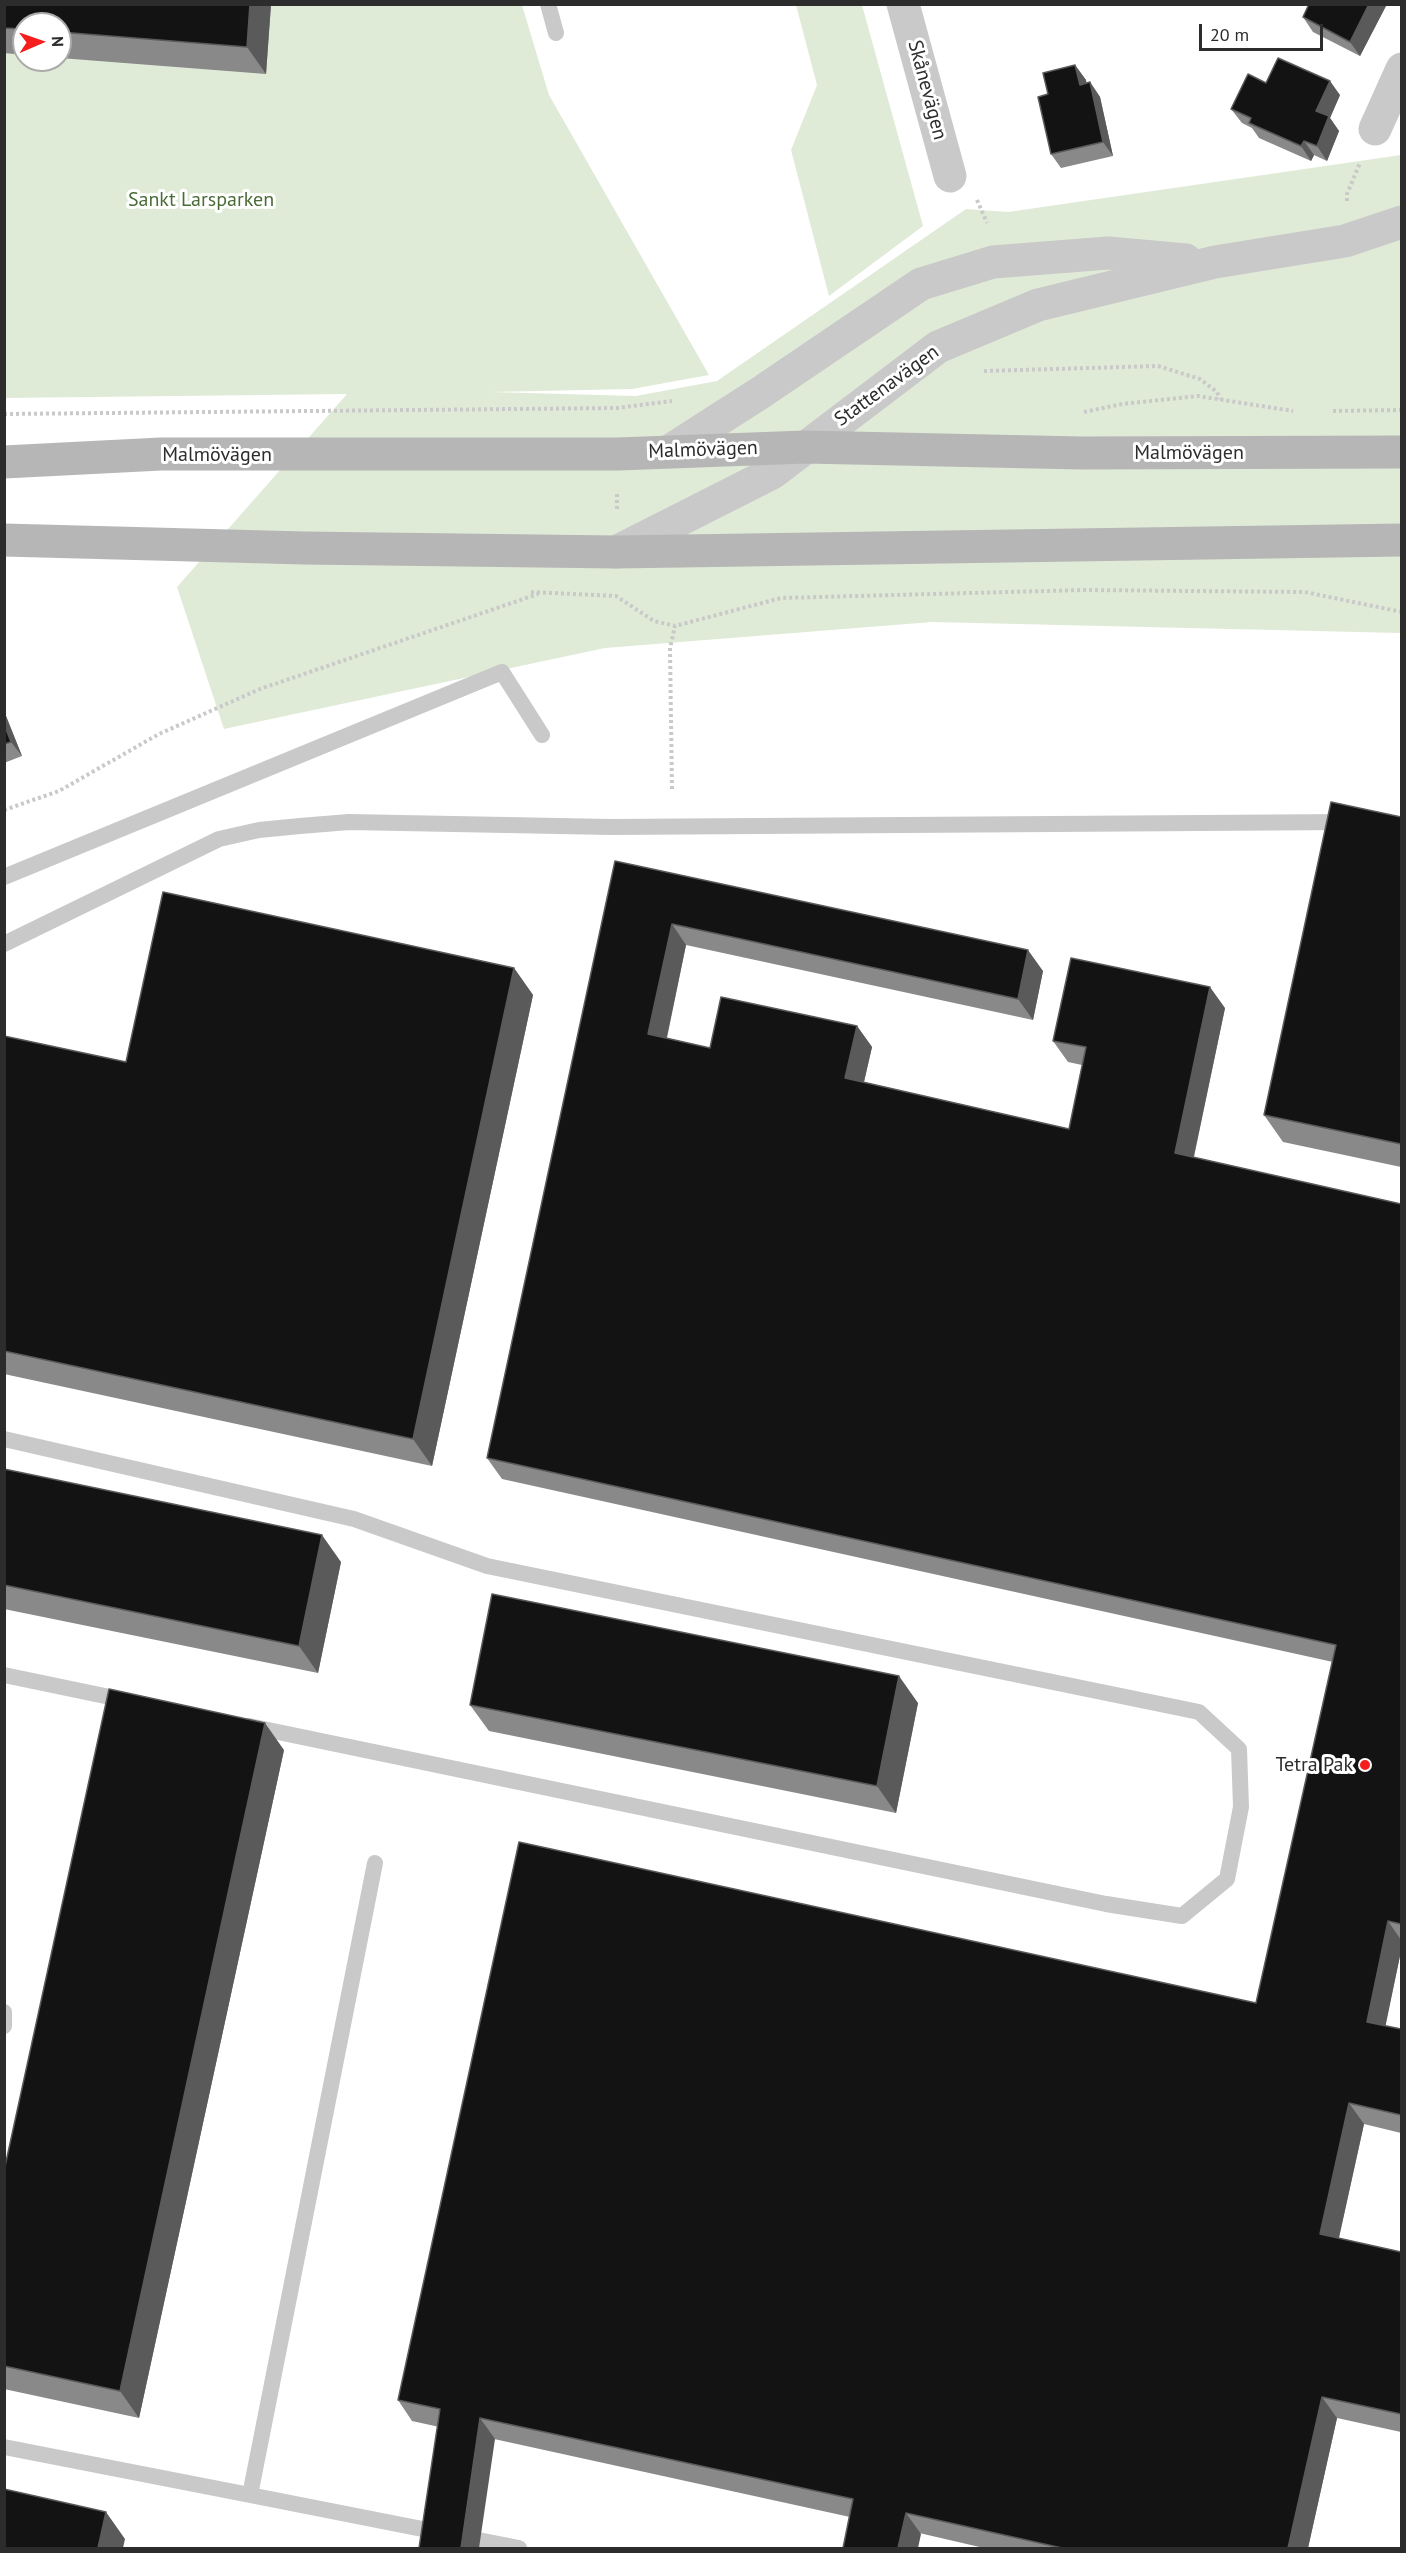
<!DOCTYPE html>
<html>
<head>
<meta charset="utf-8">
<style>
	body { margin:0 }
	#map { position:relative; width:1406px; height:2553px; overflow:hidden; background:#fff; font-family:"PT Sans",sans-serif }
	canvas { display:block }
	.frame { position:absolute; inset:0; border:6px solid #2c2c2c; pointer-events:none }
	.north { position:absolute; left:12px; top:12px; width:60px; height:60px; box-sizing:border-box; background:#fff; border:2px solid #ababab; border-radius:50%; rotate:88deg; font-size:16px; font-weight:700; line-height:24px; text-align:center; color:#2c2c2c }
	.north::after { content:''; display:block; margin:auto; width:21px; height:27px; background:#f51e1c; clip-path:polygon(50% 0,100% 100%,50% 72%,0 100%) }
	.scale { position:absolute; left:1199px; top:24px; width:124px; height:27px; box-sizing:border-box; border:3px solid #2c2c2c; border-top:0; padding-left:8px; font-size:18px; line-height:21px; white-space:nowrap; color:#2c2c2c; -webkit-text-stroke:4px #fff; paint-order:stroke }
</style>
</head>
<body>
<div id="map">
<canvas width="1406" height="2553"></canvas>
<div class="frame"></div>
<div class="north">N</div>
<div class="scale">20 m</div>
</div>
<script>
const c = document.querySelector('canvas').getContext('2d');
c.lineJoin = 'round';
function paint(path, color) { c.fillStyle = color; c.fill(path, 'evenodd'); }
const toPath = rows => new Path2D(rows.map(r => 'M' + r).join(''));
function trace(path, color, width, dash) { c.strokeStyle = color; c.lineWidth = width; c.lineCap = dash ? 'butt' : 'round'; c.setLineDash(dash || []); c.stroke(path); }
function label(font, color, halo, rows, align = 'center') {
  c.font = font + ' "PT Sans",sans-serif'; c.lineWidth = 6; c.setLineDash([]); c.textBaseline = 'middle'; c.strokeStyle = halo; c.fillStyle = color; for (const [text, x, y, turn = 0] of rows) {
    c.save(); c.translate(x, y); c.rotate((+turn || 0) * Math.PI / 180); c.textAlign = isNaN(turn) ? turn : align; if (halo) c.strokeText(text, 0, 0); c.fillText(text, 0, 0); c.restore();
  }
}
const green = toPath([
	[4,5,522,5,549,95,709,375,632,389,491,392,636,396,717,381,966,209,1008,212,1401,155,1401,633,932,622,605,648,224,729,177,587,347,394,5,398],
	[24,24,60,24,60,60,24,60],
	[796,5,862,5,923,226,829,296,791,150,817,85]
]);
const path = toPath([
	[977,200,987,223],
	[1347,201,1347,194,1360,163],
	[984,371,1158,366,1200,379,1217,392,1220,399],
	[1333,411,1402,410],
	[1084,412,1122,404,1198,396,1293,411],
	[4,414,617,408,672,401],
	[617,509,617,492],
	[531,592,616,596,654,621,675,626,781,598,1084,590,1305,592,1402,612],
	[672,789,670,648,675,626],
	[4,810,59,791,159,734,260,689,538,594]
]);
const service = toPath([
	[548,4,556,33],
	[4,877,502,672,542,735],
	[4,944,219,839,259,830,300,826,349,822,611,827,1347,822],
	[4,1439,354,1519,487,1566,1199,1712,1239,1749,1241,1807,1227,1879,1182,1916,1106,1904,249,1726],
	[4,1675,129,1701],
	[4,2012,4,2026],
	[4,2447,250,2495,375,1863],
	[250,2495,519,2548]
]);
const minor = toPath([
	[903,4,950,176],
	[1375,129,1402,69]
]);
const tertiary = toPath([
	[668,452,760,393,921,284,993,262,1108,253,1186,260],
	[616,552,772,473,938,347,1038,305,1215,262,1345,241,1402,222]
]);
const secondary = toPath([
	[4,462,161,454,618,454,805,447,1081,453,1402,452],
	[4,540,304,548,616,552,1402,540]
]);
const wall = toPath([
	[4,4,271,4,266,74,60,58,60,24,24,24,24,55,4,53],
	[1309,4,1387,4,1360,56,1313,32,1303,17],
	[1075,65,1086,80,1086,83,1090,82,1100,97,1113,156,1061,168,1051,154],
	[1266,83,1340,95,1330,118,1339,131,1327,161,1314,155,1311,161,1259,138,1252,128,1242,123,1231,109],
	[4,711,22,756,4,763],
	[1401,817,1401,1167,1283,1142,1264,1115],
	[615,861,1043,971,1033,1020,686,945,667,1038,710,1048,857,1026,872,1047,864,1082,1069,1129,1082,1065,1068,1062,1053,1041,1225,1008,1194,1157,1401,1204,1401,1951,1385,2026,1401,2029,1401,2133,1364,2124,1339,2238,1401,2252,1401,2432,1337,2418,1308,2548,984,2548,850,2517,412,2421,398,2400,1256,2003,1333,1662,502,1479,487,1458],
	[514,968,533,995,432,1466,4,1374,4,1036,126,1062],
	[4,1469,341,1562,318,1673,4,1609],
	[918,1703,896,1813,489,1731,470,1705],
	[284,1750,139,2418,4,2389,4,2171]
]);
const shadedWall = toPath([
	[250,4,271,4,266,74,247,47],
	[1369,4,1387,4,1360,56,1350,42],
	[1075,65,1086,80,1090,99,1080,85],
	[1330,81,1340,95,1330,118,1339,131,1327,161,1317,146,1316,111],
	[1090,82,1100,97,1113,156,1103,142],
	[1304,141,1314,155,1311,161,1301,146],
	[4,711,22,756,11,742,4,724],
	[672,924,686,945,663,1055,648,1034],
	[1028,950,1043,971,1033,1020,1018,999],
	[514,968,533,995,432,1466,413,1439],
	[1210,987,1225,1008,1190,1174,1175,1153],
	[857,1026,872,1047,860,1099,845,1078],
	[322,1535,341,1562,318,1673,299,1646],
	[899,1676,918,1703,896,1813,877,1786],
	[265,1723,284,1750,139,2418,120,2391],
	[1388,1921,1401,1940,1401,1951,1382,2043,1367,2022],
	[1349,2103,1364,2124,1335,2255,1320,2234],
	[1322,2397,1337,2418,1308,2548,1288,2548],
	[480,2418,495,2439,479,2548,461,2548],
	[106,2512,125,2539,123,2548,98,2548],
	[906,2513,921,2534,918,2548,898,2548]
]);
const building = toPath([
	[4,4,250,4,247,47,60,32,60,24,24,24,24,29,4,28,4,4],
	[1309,4,1369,4,1350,42,1303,17,1309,4],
	[1278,58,1330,81,1316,111,1329,116,1317,146,1304,141,1301,146,1249,123,1251,118,1231,109,1248,74,1266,83,1278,58],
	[1075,65,1080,85,1090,82,1103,142,1051,154,1038,97,1048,94,1043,73,1075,65],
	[4,724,11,742,4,744,4,724],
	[1331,802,1401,817,1401,1144,1264,1115,1331,802],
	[615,861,1028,950,1018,999,672,924,648,1034,710,1048,721,997,857,1026,845,1078,1069,1129,1086,1047,1053,1041,1071,958,1210,987,1175,1153,1401,1204,1401,1924,1388,1921,1367,2022,1401,2029,1401,2115,1349,2103,1320,2234,1401,2252,1401,2414,1322,2397,1288,2548,1062,2548,906,2513,898,2548,843,2548,853,2499,480,2418,461,2548,419,2548,440,2409,398,2400,519,1842,1256,2003,1336,1645,487,1458,615,861],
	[163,892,514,968,413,1439,4,1351,4,1036,126,1062,163,892],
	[4,1469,322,1535,299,1646,4,1585,4,1469],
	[492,1594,899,1676,877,1786,470,1705,492,1594],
	[109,1689,265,1723,120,2391,4,2366,4,2171,109,1689],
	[4,2489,106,2512,98,2548,4,2548,4,2489]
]);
const markers = [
	[1365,1765,6,"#f51e1c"]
];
const streetNames = [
	["Skånevägen",927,90,75],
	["Stattenavägen",887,386,-36],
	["Malmövägen",703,450,-2],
	["Malmövägen",1189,453],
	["Malmövägen",217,455]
];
const parkNames = [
	["Sankt Larsparken",201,200]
];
const poiNames = [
	["Tetra Pak",1353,1765]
];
paint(green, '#e0ebd7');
trace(path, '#c9c9c9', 4, [3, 3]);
trace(service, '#c9c9c9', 16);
trace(minor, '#c9c9c9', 33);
trace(tertiary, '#c9c9c9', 33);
trace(secondary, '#b6b6b6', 33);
paint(wall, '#898989');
paint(shadedWall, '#5a5a5a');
paint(building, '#131313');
trace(building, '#5a5a5a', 1.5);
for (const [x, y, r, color] of markers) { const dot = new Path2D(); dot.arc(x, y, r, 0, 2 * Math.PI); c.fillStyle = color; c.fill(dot); trace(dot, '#fff', 2); }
label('20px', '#2c2c2c', '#fff', streetNames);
label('20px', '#4a6b36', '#fff', parkNames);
label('20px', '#2c2c2c', '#fff', poiNames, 'right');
</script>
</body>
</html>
